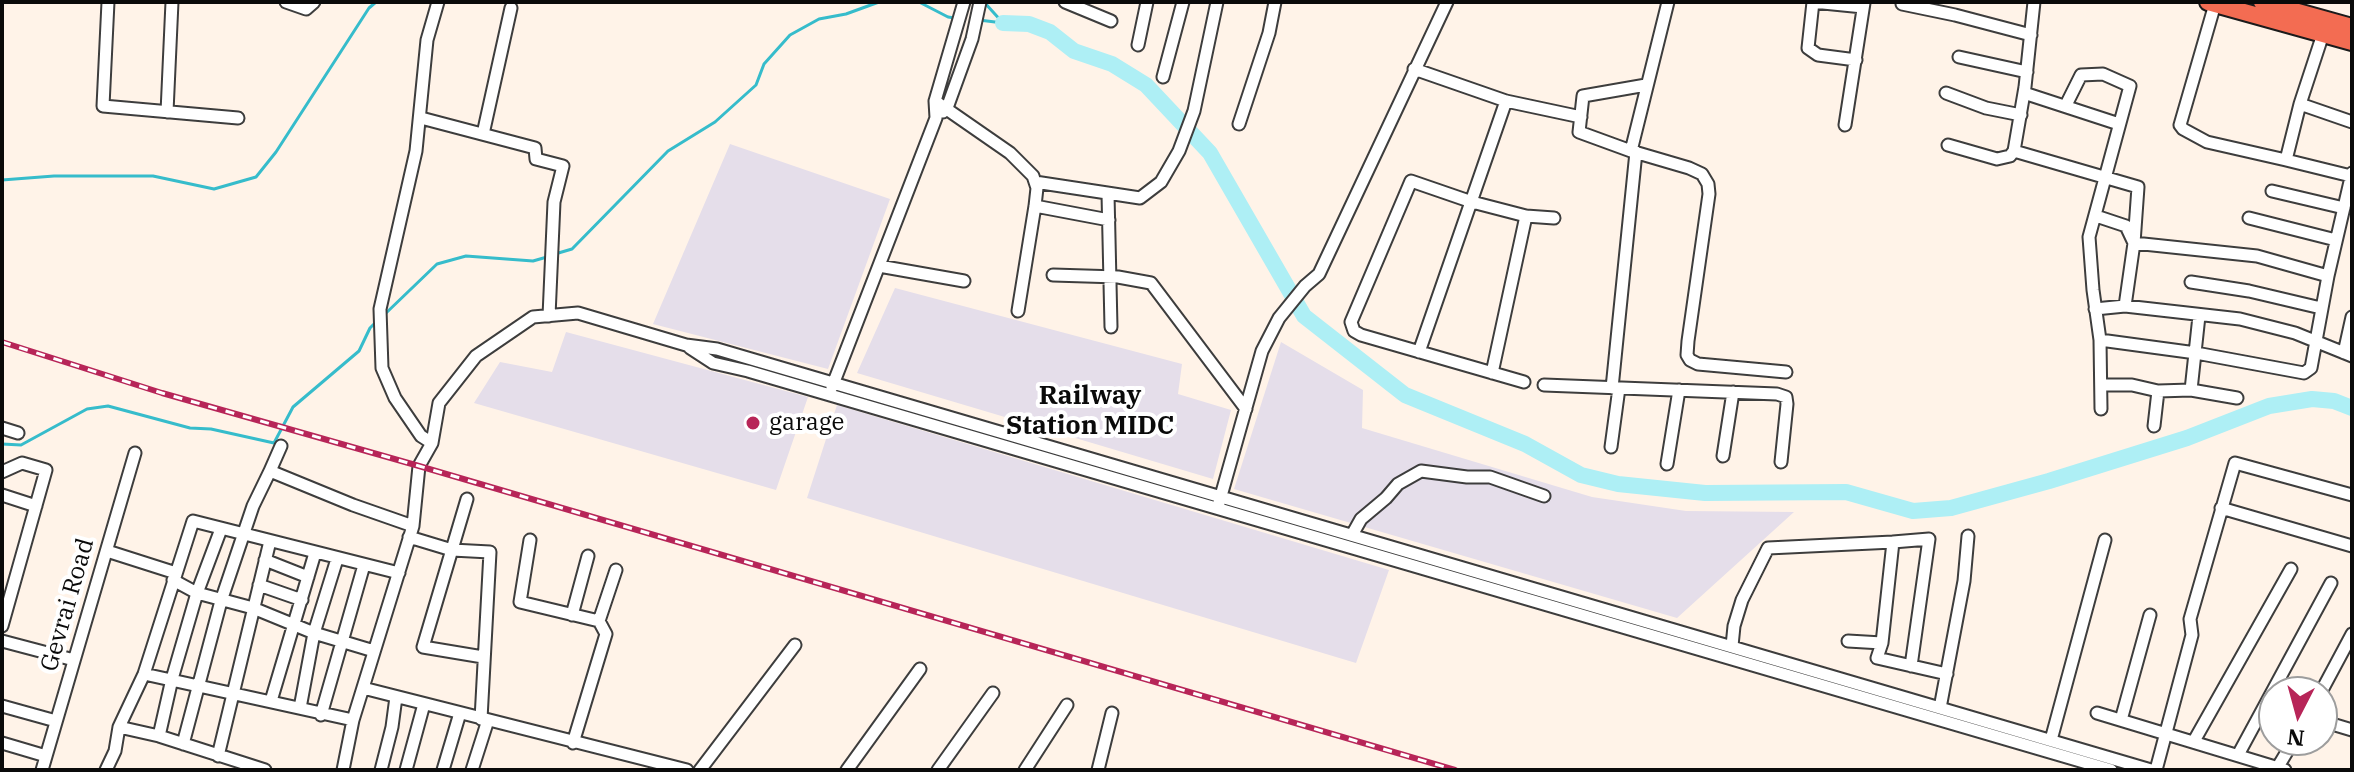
<!DOCTYPE html>
<html>
<head>
<meta charset="utf-8">
<style>
	body { margin:0 }
	#map { position:relative; width:2354px; height:772px; overflow:hidden; background:#fff3e8; font-family:"IBM Plex Serif",serif }
	canvas { display:block }
	.frame { position:absolute; inset:0; border:4px solid #0a0a0a; pointer-events:none }
	.north { position:absolute; left:2258px; top:676px; width:80px; height:80px; box-sizing:border-box; background:#fff; border:2px solid #9d9d9d; border-radius:50%; rotate:186deg; font-size:22px; font-weight:700; line-height:32px; text-align:center; color:#0a0a0a }
	.north::after { content:''; display:block; margin:auto; width:28px; height:36px; background:#b72558; clip-path:polygon(50% 0,100% 100%,50% 72%,0 100%) }
</style>
</head>
<body>
<div id="map">
<canvas width="2354" height="772"></canvas>
<div class="frame"></div>
<div class="north">N</div>
</div>
<script>
const c = document.querySelector('canvas').getContext('2d');
c.lineJoin = 'round';
function paint(path, color) { c.fillStyle = color; c.fill(path, 'evenodd'); }
const toPath = rows => new Path2D(rows.map(r => 'M' + r).join(''));
function trace(path, color, width, dash) { c.strokeStyle = color; c.lineWidth = width; c.lineCap = dash ? 'butt' : 'round'; c.setLineDash(dash || []); c.stroke(path); }
function label(font, color, halo, rows, align = 'center') {
  c.font = font + ' "IBM Plex Serif",serif'; c.lineWidth = 8; c.setLineDash([]); c.textBaseline = 'middle'; c.strokeStyle = halo; c.fillStyle = color; for (const [text, x, y, turn = 0] of rows) {
    c.save(); c.translate(x, y); c.rotate((+turn || 0) * Math.PI / 180); c.textAlign = isNaN(turn) ? turn : align; if (halo) c.strokeText(text, 0, 0); c.fillText(text, 0, 0); c.restore();
  }
}
const industrial = toPath([
	[730,144,890,199,828,369,653,324],
	[895,288,1182,364,1178,394,1231,410,1213,479,857,373],
	[566,332,808,397,776,490,474,403,500,362,552,372],
	[1281,342,1363,390,1362,428,1592,497,1686,511,1794,512,1677,618,1234,489],
	[837,405,1389,570,1356,663,807,498]
]);
const stream = toPath([
	[919,2,948,17,955,18],
	[984,2,1003,23],
	[979,20,1003,23],
	[2,180,54,176,153,176,214,189,256,177,276,152,369,8,376,2],
	[555,254,572,249,668,151,715,122,756,85,764,64,790,35,819,19,846,14,879,2],
	[385,314,437,264,466,256,533,261,547,257],
	[2,444,21,445,87,409,108,406,190,428,211,429,274,443,293,407,359,351,370,328,376,322]
]);
const river = toPath([
	[1003,23,1029,24,1050,32,1074,51,1112,64,1146,85,1210,153,1304,316,1405,395,1525,444,1581,475,1618,484,1705,493,1846,492,1913,511,1951,508,2049,481,2187,438,2269,406,2312,399,2334,401,2352,408]
]);
const minor = toPath([
	[108,2,103,106,238,118],
	[286,2,306,9,314,2],
	[1065,2,1111,21],
	[1902,4,1955,15,2031,35],
	[2215,4,2180,125,2183,129,2207,142,2286,160],
	[2323,34,2300,104,2352,122],
	[1138,45,1147,2],
	[1959,57,2027,72],
	[1856,60,1818,55,1808,48,1813,2,1863,7],
	[1414,69,1506,101,1581,117],
	[1163,77,1183,2],
	[1646,85,1583,96,1579,132,1631,151,1668,2],
	[1946,93,1986,108,2021,115],
	[2024,93,2119,124],
	[935,101,1010,153,1033,176,1037,188,1035,206,1018,311],
	[2300,104,2286,160,2351,176],
	[2066,105,2081,75,2103,74,2130,86,2089,237,2093,290,2100,340,2101,409],
	[167,112,172,2],
	[943,112,947,108,972,39,980,2],
	[421,118,535,148,536,159,563,166,554,202,549,316],
	[1239,124,1269,33,1275,2],
	[1845,125,1864,3],
	[483,134,511,8],
	[1948,145,1997,159,2010,156,2014,151,2025,87,2034,2],
	[1631,151,1689,168,1702,174,1708,184,1709,194,1688,341,1687,355,1690,360,1698,364,1786,372],
	[2014,151,2138,187,2134,243,2257,256,2328,276,2311,368,2304,373,2196,353,2100,340],
	[1035,182,1140,198,1161,182,1179,151,1194,111,1217,2],
	[2272,191,2344,208],
	[1108,194,1111,327],
	[1035,206,1109,220],
	[2096,216,2126,226,2134,243,2125,306],
	[2249,218,2336,240],
	[879,266,964,281],
	[1053,275,1118,277,1151,283,1246,409],
	[2328,276,2352,173],
	[2191,282,2249,291,2321,308],
	[2095,309,2125,306,2240,319,2295,333,2352,356],
	[690,348,713,363,748,371,2111,770],
	[1419,352,1506,101],
	[2344,353,2352,317],
	[1492,373,1526,216],
	[1524,382,1361,335,1354,331,1351,322,1411,181,1472,202,1526,216,1554,218],
	[1544,385,1777,394,1786,397,1787,404,1781,462],
	[2101,385,2132,385,2158,391,2191,390,2237,398],
	[832,387,936,118,935,101,964,2],
	[1612,388,1636,152],
	[2191,390,2199,316],
	[2154,426,2158,391],
	[2,428,18,433],
	[432,443,421,436,395,398,382,368,380,309,416,151,427,40,438,2],
	[1611,447,1619,388],
	[1723,456,1733,392],
	[1667,464,1679,390],
	[270,471,281,446],
	[2,472,22,463,46,470,2,626],
	[2,495,36,506],
	[467,499,423,647,483,657],
	[1219,503,1262,351,1279,318,1305,286,1319,274,1447,2],
	[2221,508,2352,546],
	[1352,535,1361,519,1386,498,1398,484,1421,471,1467,477,1490,477,1544,496],
	[409,537,452,550,490,552,481,719],
	[530,540,520,602,599,621,606,634,573,743],
	[1893,542,1929,539,1911,666],
	[107,551,176,573],
	[265,560,308,577],
	[173,580,197,593,253,608,314,633,374,651],
	[259,585,302,600],
	[572,615,588,556],
	[599,621,616,570],
	[2,641,74,660],
	[1848,641,1882,643],
	[1732,646,1734,626,1742,600,1768,548,1893,542,1882,643,1877,658,1947,674],
	[144,674,353,720],
	[363,688,687,770],
	[2321,692,2352,634],
	[271,701,315,553],
	[2,706,56,721],
	[300,708,314,633,337,559],
	[1940,708,1964,581,1968,536],
	[2097,713,2285,770],
	[321,715,364,565],
	[2121,720,2150,615],
	[2322,721,2352,730],
	[119,727,159,736,265,770],
	[159,736,172,679,197,593,221,529],
	[2051,740,2105,540],
	[2194,741,2291,569],
	[2,743,46,756],
	[183,744,221,601,253,506,270,471,353,505,413,526],
	[2238,755,2331,583],
	[218,756,270,541],
	[42,770,135,453],
	[106,770,115,751,119,727,144,674,193,521,399,573],
	[343,770,353,720,413,526,419,466,432,443,439,403,476,356,533,317,578,313,686,345,717,349,2151,770],
	[381,770,392,727,396,697],
	[406,770,424,704],
	[443,770,460,713],
	[472,770,488,720],
	[700,770,795,645],
	[847,770,920,669],
	[938,770,993,693],
	[1025,770,1067,705],
	[1098,770,1112,713],
	[2156,770,2192,635,2190,619,2235,463,2352,495],
	[2276,770,2294,740]
]);
const highway = toPath([
	[2208,2,2352,42],
	[2262,2,2352,27]
]);
const rail = toPath([
	[2,342,162,393,419,466,1455,770]
]);
const markers = [
	[753,423,8,"#b72558"]
];
const poiNames = [
	["garage",769,423]
];
const streetNames = [
	["Gevrai Road",68,605,-74]
];
const neighbourhoodNames = [
	["Railway",1090,396],
	["Station MIDC",1090,426]
];
paint(industrial, '#e5deea');
trace(stream, '#36bccb', 3);
trace(river, '#aeeff5', 16);
trace(minor, '#3d3d3d', 15);
trace(highway, '#1b1b1b', 20);
trace(minor, '#fff', 11);
trace(highway, '#f36c52', 16);
trace(rail, '#b72558', 6);
trace(rail, '#fff', 3, [9]);
for (const [x, y, r, color] of markers) { const dot = new Path2D(); dot.arc(x, y, r, 0, 2 * Math.PI); c.fillStyle = color; c.fill(dot); trace(dot, '#fff', 3); }
label('24px', '#0a0a0a', '#fff', poiNames, 'left');
label('24px', '#0a0a0a', '#fff', streetNames);
label('bold 26px', '#0a0a0a', '#fff', neighbourhoodNames);
</script>
</body>
</html>
